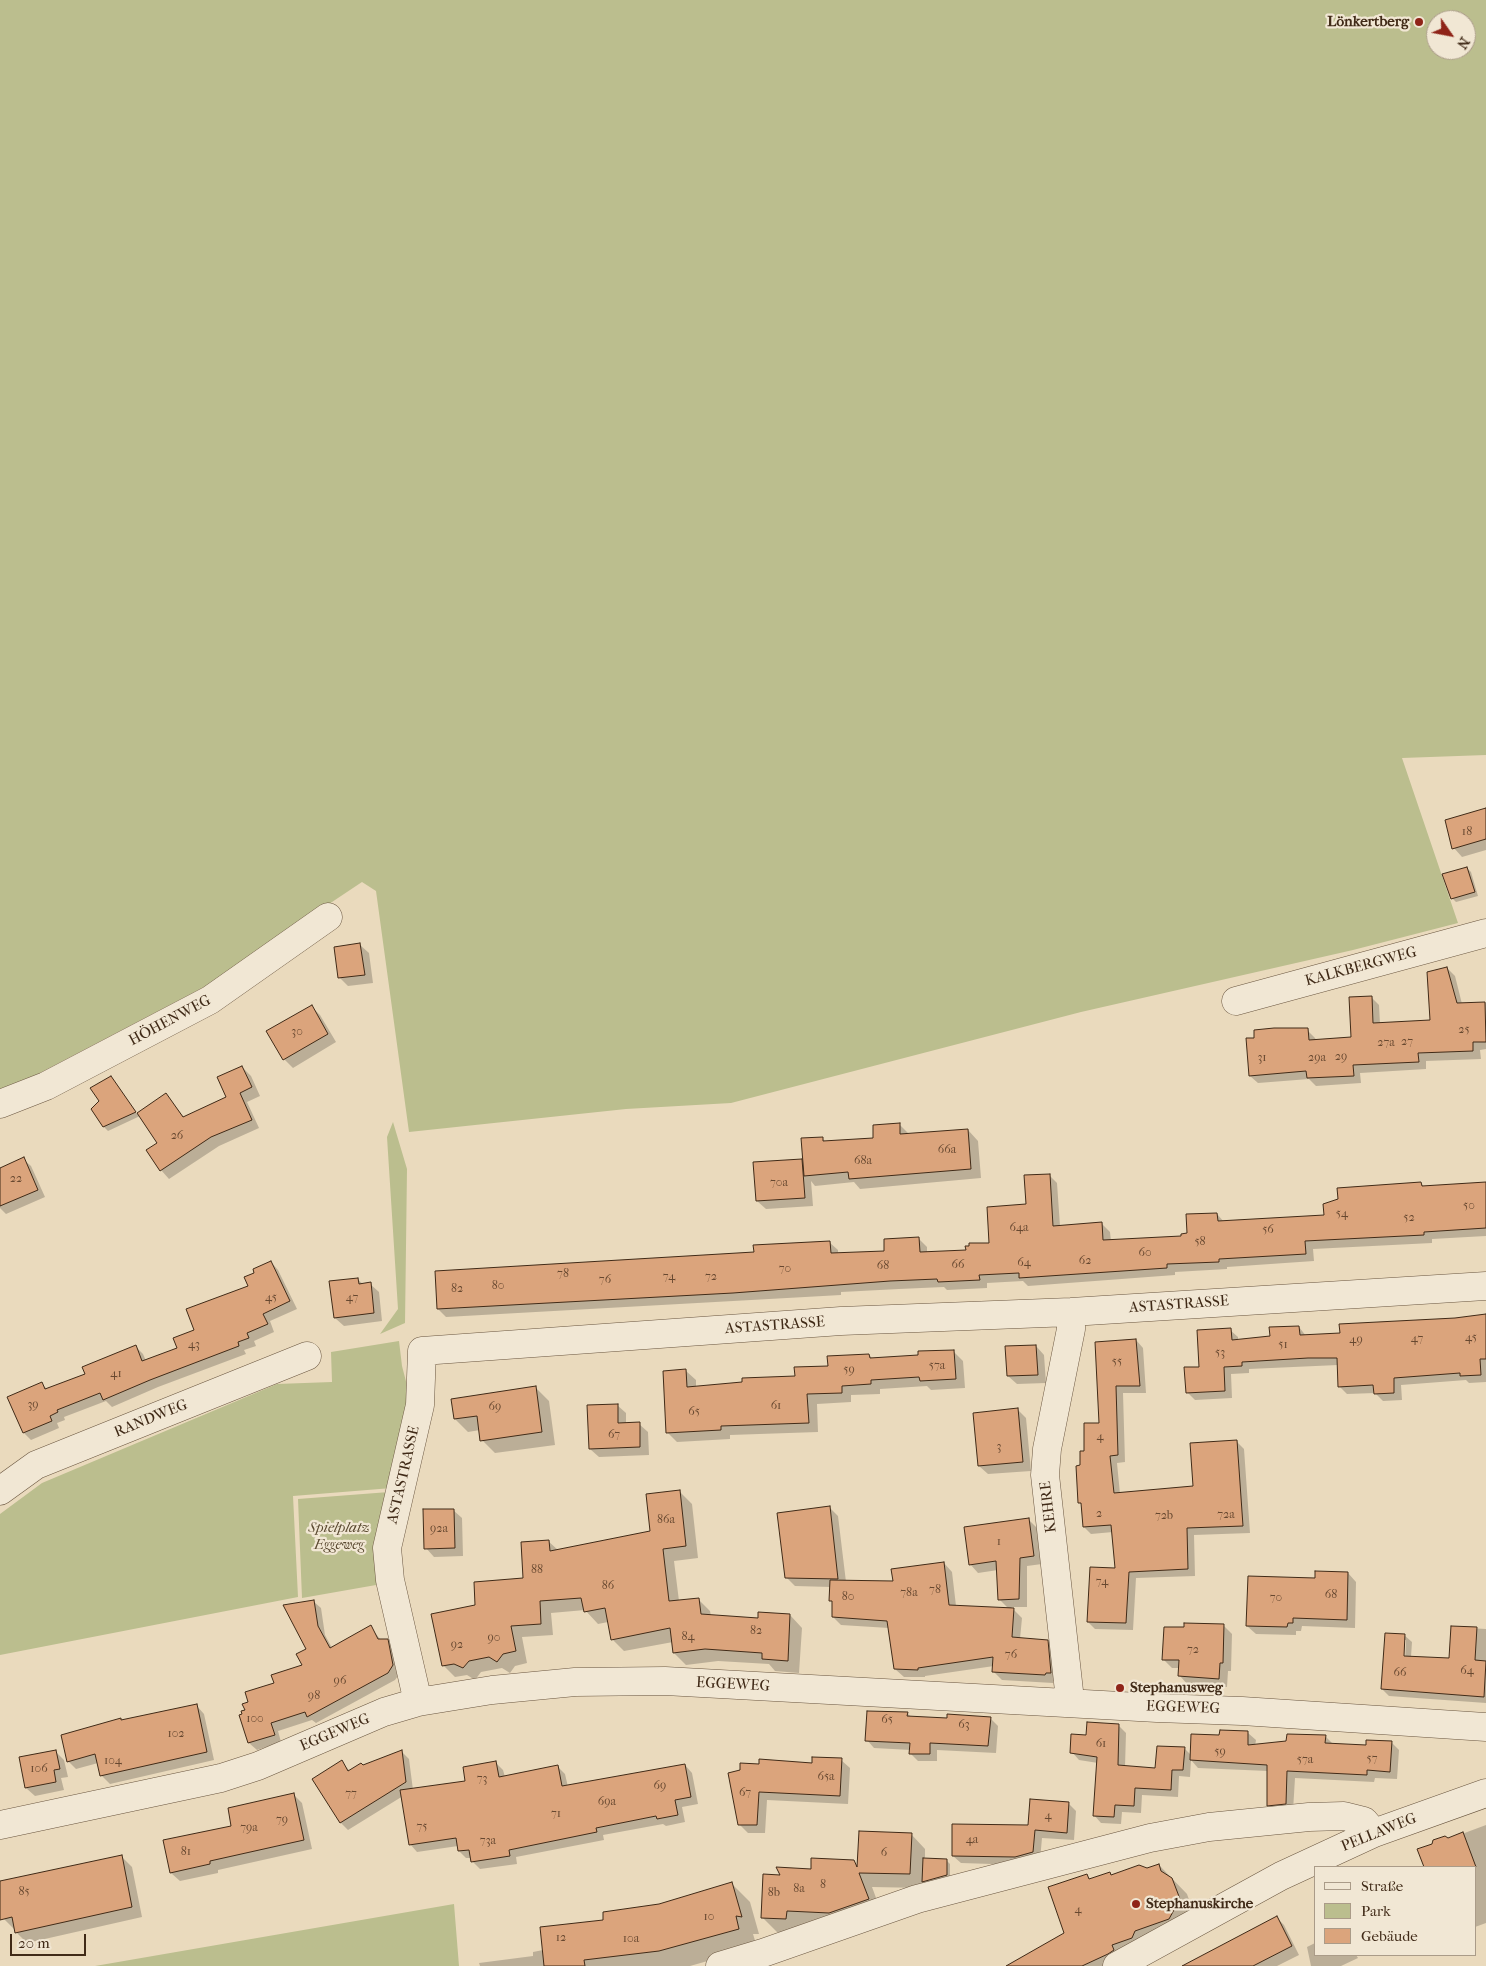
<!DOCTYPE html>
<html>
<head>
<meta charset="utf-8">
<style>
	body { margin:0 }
	#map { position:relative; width:1486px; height:1966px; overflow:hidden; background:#eadabd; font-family:"IM FELL French Canon",serif }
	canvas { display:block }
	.legend { position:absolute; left:1314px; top:1866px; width:162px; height:90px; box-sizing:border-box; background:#f1e7d4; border:1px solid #aa9b88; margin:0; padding:6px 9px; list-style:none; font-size:15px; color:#402a17 }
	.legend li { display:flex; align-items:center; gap:10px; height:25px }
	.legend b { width:25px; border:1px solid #aa9b88 }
	.north { position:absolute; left:1426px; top:10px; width:50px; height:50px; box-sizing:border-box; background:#f1e7d4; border:1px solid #aa9b88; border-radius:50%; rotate:123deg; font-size:14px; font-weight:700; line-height:20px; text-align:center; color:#402a17 }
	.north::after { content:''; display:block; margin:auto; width:18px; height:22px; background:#8f2418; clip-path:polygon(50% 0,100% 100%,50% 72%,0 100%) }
	.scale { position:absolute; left:10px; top:1934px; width:76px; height:22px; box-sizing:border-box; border:2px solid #402a17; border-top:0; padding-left:6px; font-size:15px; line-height:18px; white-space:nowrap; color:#402a17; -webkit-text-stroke:4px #f1e7d4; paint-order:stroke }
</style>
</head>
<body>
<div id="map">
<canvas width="1486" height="1966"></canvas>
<ul class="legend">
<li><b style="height:6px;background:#f1e7d4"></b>Straße</li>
<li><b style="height:14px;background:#bbbe8e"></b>Park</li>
<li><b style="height:14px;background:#dba47c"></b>Gebäude</li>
</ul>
<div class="north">N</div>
<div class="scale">20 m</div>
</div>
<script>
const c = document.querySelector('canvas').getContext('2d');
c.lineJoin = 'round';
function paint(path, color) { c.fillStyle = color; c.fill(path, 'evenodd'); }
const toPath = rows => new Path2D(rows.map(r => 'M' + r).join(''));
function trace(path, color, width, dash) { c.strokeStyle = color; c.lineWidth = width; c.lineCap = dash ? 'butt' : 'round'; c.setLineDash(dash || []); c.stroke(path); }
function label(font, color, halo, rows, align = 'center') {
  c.font = font + ' "IM FELL French Canon",serif'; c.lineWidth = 4.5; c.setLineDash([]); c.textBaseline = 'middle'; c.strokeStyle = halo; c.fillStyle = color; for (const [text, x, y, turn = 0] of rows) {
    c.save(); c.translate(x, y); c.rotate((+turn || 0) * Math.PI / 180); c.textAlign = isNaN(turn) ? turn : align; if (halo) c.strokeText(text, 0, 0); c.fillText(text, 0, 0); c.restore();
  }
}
const green = toPath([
	[0,0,1486,0,1486,755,1402,758,1458,923,1353,950,1081,1012,731,1103,626,1109,409,1132,376,891,362,882,206,986,36,1075,0,1089],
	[1436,20,1466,20,1466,50,1436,50],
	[393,1122,407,1169,405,1323,380,1334,398,1309,387,1137],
	[399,1341,402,1366,409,1393,392,1488,293,1496,298,1597,0,1655,0,1514,42,1483,277,1384,332,1382,331,1352],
	[389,1492,376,1553,376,1585,302,1598,298,1499],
	[454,1904,459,1966,95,1966]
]);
const shadow = toPath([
	[1486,810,1486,850,1462,857,1454,848],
	[1467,868,1471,872,1478,896,1456,902,1452,898],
	[360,945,369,953,373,983,348,986,339,977],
	[1447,968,1455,976,1462,1004,1486,1003,1486,1049,1480,1050,1481,1059,1426,1061,1426,1069,1360,1073,1361,1083,1316,1086,1309,1079,1258,1083,1250,1076,1307,1030,1315,1038,1316,1040,1352,1039,1371,997,1379,1005,1380,1024,1431,1022],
	[311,1006,320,1015,336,1042,293,1068,284,1059],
	[242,1067,251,1076,260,1096,247,1102,259,1128,219,1146,169,1179,161,1170,159,1143,140,1116,108,1131,104,1127,100,1102,114,1082,137,1114,166,1095,184,1117,227,1098],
	[899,1124,909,1134,968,1130,978,1141,981,1178,860,1189,854,1182,815,1186,811,1181,813,1206,766,1209,757,1201,801,1160,804,1163,822,1138,826,1142,874,1139],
	[23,1159,31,1166,45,1197,6,1214,0,1208,0,1169],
	[1049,1175,1057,1183,1060,1226,1102,1224,1110,1232,1111,1241,1183,1237,1217,1214,1224,1222,1325,1216,1421,1183,1424,1187,1486,1183,1486,1236,1432,1239,1432,1243,1313,1249,1314,1261,1227,1267,1227,1269,1175,1272,1175,1275,1028,1286,1023,1281,987,1283,987,1288,947,1290,944,1287,899,1289,841,1292,841,1295,446,1317,438,1309,755,1253,829,1242,838,1250,838,1254,886,1252,919,1239,927,1247,927,1252,967,1251,991,1244,1028,1205],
	[271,1262,278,1270,297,1309,270,1321,274,1332,254,1341,256,1346,244,1350,246,1354,158,1387,112,1407,106,1401,64,1417,65,1420,57,1423,59,1428,31,1440,24,1433,42,1384,48,1390,86,1374,135,1346,143,1354,146,1361,179,1348,196,1331,250,1287,256,1273],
	[357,1279,363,1284,370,1284,379,1292,382,1321,344,1326,335,1318],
	[1486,1316,1486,1382,1469,1383,1466,1380,1401,1385,1402,1400,1383,1401,1375,1393,1347,1394,1340,1387,1338,1365,1249,1369,1249,1373,1231,1374,1232,1398,1195,1400,1187,1392,1201,1368,1230,1330,1238,1337,1238,1341,1271,1337,1299,1327,1306,1336,1341,1334],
	[1136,1340,1143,1348,1146,1393,1123,1393,1125,1462,1117,1463,1120,1494,1195,1488,1236,1441,1244,1449,1250,1533,1194,1535,1195,1576,1136,1578,1133,1630,1095,1629,1088,1622,1116,1570,1113,1532,1091,1534,1084,1527,1082,1505,1080,1503,1081,1466,1085,1452,1100,1424,1096,1343],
	[1036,1346,1044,1355,1046,1383,1017,1384,1008,1376],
	[953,1351,963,1361,965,1388,931,1390,927,1386,880,1389,880,1394,851,1395,851,1402,817,1404,818,1432,730,1435,730,1439,677,1442,667,1432,686,1371,696,1380,696,1388,796,1377,869,1355,873,1359,919,1356],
	[536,1388,549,1401,555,1445,495,1453,482,1440,480,1430,468,1432,455,1419],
	[617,1405,626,1413,626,1424,639,1424,648,1432,649,1455,599,1457,590,1449],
	[1018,1410,1026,1418,1031,1471,988,1474,979,1466],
	[680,1492,692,1504,698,1558,674,1561,679,1601,698,1599,710,1611,711,1616,759,1619,790,1615,802,1628,799,1673,775,1671,769,1664,718,1661,686,1665,674,1653,673,1642,624,1651,612,1639,608,1622,598,1624,585,1610,551,1613,553,1635,522,1637,527,1663,515,1666,510,1673,502,1668,481,1672,475,1680,467,1675,455,1677,443,1665,476,1606,525,1580,548,1541,558,1550,652,1532],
	[829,1507,838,1516,846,1582,895,1583,944,1563,952,1572,956,1606,1009,1609,999,1599,998,1570,978,1573,970,1564,1029,1520,1037,1528,1042,1564,1027,1566,1027,1607,1011,1607,1022,1618,1020,1639,1047,1641,1055,1650,1059,1681,1053,1681,1053,1683,1002,1680,993,1671,994,1666,925,1676,925,1677,904,1677,895,1669,889,1628,841,1625,833,1617,834,1603,831,1600,831,1587,795,1586,786,1577],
	[453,1510,462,1518,463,1556,434,1557,426,1548],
	[1348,1573,1356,1582,1355,1628,1302,1626,1301,1631,1296,1631,1296,1635,1256,1634,1247,1626,1316,1579],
	[313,1601,321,1608,325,1635,332,1648,370,1627,381,1640,387,1640,395,1648,400,1673,395,1680,316,1723,312,1720,278,1731,281,1742,257,1750,249,1743,241,1715,246,1711,250,1703,275,1683,304,1666,307,1650],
	[1224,1626,1232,1634,1231,1671,1228,1671,1227,1687,1188,1685,1180,1676,1180,1668,1172,1668,1163,1659],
	[1452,1627,1486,1629,1486,1703,1389,1696,1382,1689,1404,1635,1412,1642,1411,1657,1450,1659],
	[1403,1640,1406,1640,1405,1662,1402,1662],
	[196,1705,204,1714,214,1760,110,1784,102,1776,98,1763,76,1769,68,1761,121,1720,122,1721],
	[907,1713,912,1718,948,1720,990,1718,998,1726,996,1753,937,1750,937,1761,918,1761,911,1754,911,1750,874,1748,867,1740],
	[1118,1725,1126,1733,1125,1767,1156,1769,1184,1748,1191,1755,1220,1737,1248,1733,1256,1740,1255,1746,1325,1736,1333,1744,1367,1747,1391,1742,1399,1750,1397,1779,1375,1778,1374,1782,1295,1778,1293,1811,1275,1813,1268,1805,1268,1771,1198,1768,1191,1760,1190,1777,1179,1776,1178,1797,1142,1795,1141,1813,1122,1812,1121,1824,1101,1823,1094,1815,1098,1763,1079,1760,1072,1752,1087,1736],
	[55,1751,64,1760,68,1777,61,1778,64,1790,35,1796,26,1788],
	[402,1752,409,1759,413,1790,467,1782,495,1762,503,1770,505,1777,558,1767,565,1774,568,1787,685,1765,692,1773,698,1804,682,1807,685,1822,666,1826,663,1824,603,1835,604,1840,516,1857,517,1864,480,1869,472,1861,472,1858,466,1858,459,1851,458,1846,417,1852,410,1844,403,1796,348,1830,341,1823,314,1779,341,1762,350,1771],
	[841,1760,850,1768,848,1804,767,1800,765,1833,748,1833,739,1824,741,1772],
	[293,1794,302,1803,312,1849,218,1870,218,1873,180,1881,171,1873,233,1826],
	[1068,1803,1076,1811,1074,1840,1042,1838,1040,1860,1023,1865,961,1863,953,1856,1029,1827],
	[1486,1825,1486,1923,1475,1927,1475,1867,1425,1867,1419,1850],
	[911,1834,925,1849,925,1860,946,1860,950,1864,950,1879,927,1885,924,1882,923,1888,872,1887,882,1914,844,1927,800,1925,800,1933,777,1932,762,1917,782,1876,854,1862,858,1866],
	[121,1856,132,1867,142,1917,27,1943,16,1932,15,1928,14,1929,3,1918,0,1904,0,1882],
	[1159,1865,1187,1894,1194,1914,1126,1966,1010,1966,1065,1933,1087,1876,1091,1880,1147,1870],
	[732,1884,750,1902,759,1934,753,1934,757,1947,690,1966,480,1966,479,1963,533,1956,533,1952,543,1950,605,1921],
	[1276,1917,1284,1925,1299,1955,1277,1966,1184,1966],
	[1315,1943,1315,1955,1356,1955,1358,1958,1341,1966,1311,1966,1307,1947]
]);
const building = toPath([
	[1486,808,1486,839,1452,849,1445,820,1486,808],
	[1467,867,1475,892,1451,899,1442,874,1467,867],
	[360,943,365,975,338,978,334,947,360,943],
	[1447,967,1457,1003,1485,1002,1486,1042,1473,1042,1473,1051,1418,1053,1419,1062,1353,1065,1354,1076,1307,1078,1306,1071,1249,1076,1246,1038,1254,1038,1254,1030,1274,1028,1308,1028,1309,1040,1351,1037,1349,997,1372,996,1373,1023,1430,1020,1427,972,1447,967],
	[312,1005,328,1034,283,1060,266,1031,312,1005],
	[242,1066,252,1087,240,1093,252,1120,211,1137,160,1171,146,1150,157,1143,137,1113,166,1093,183,1117,226,1097,217,1077,242,1066],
	[111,1076,136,1112,103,1127,91,1109,99,1101,90,1088,111,1076],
	[900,1123,900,1134,968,1129,971,1169,849,1179,848,1172,804,1176,801,1138,823,1137,823,1141,873,1138,873,1125,900,1123],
	[24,1157,38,1190,0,1206,0,1168,24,1157],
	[802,1159,805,1198,756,1201,753,1162,802,1159],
	[1050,1174,1053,1226,1102,1222,1103,1240,1181,1236,1181,1234,1187,1233,1186,1214,1217,1213,1218,1221,1324,1215,1323,1204,1338,1199,1337,1188,1421,1182,1422,1186,1486,1182,1486,1228,1424,1232,1424,1235,1305,1241,1306,1254,1219,1259,1219,1262,1167,1264,1167,1268,1019,1278,1019,1273,979,1275,980,1280,938,1282,937,1279,890,1281,733,1293,437,1309,435,1271,754,1252,753,1245,830,1241,831,1253,884,1251,884,1239,919,1237,920,1252,966,1250,965,1246,969,1246,969,1243,989,1243,987,1207,1026,1204,1024,1175,1050,1174],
	[271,1261,290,1301,263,1314,268,1324,247,1333,249,1338,238,1342,239,1346,150,1380,103,1400,100,1393,57,1410,58,1412,50,1416,52,1421,23,1433,7,1397,42,1382,45,1389,85,1374,82,1367,136,1345,142,1361,177,1348,173,1338,194,1330,186,1309,248,1286,244,1277,254,1273,253,1269,271,1261],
	[358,1278,359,1284,371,1282,374,1313,334,1318,329,1281,358,1278],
	[1486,1314,1486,1359,1480,1359,1481,1375,1460,1376,1460,1373,1394,1378,1394,1393,1374,1394,1373,1385,1338,1387,1337,1358,1308,1358,1242,1362,1242,1366,1224,1367,1225,1391,1186,1393,1184,1367,1199,1367,1197,1330,1231,1328,1232,1340,1270,1336,1269,1327,1299,1326,1300,1335,1340,1333,1339,1324,1455,1318,1486,1314],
	[1136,1339,1140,1386,1116,1386,1118,1455,1110,1456,1114,1493,1193,1486,1190,1443,1237,1440,1243,1526,1187,1528,1188,1569,1129,1572,1126,1623,1087,1622,1090,1567,1115,1568,1111,1525,1083,1527,1081,1503,1078,1503,1076,1466,1080,1465,1080,1451,1084,1451,1084,1423,1099,1423,1095,1342,1136,1339],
	[1036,1345,1038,1375,1007,1376,1005,1346,1036,1345],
	[954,1350,956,1379,920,1381,919,1377,871,1380,871,1384,842,1386,842,1393,807,1394,809,1423,721,1426,721,1430,666,1433,663,1371,686,1369,687,1387,742,1382,742,1378,795,1376,794,1367,828,1366,827,1356,869,1354,870,1358,918,1355,918,1351,954,1350],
	[536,1386,542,1432,480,1441,477,1416,454,1419,451,1399,536,1386],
	[618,1404,618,1423,640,1422,640,1447,589,1449,587,1405,618,1404],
	[1018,1408,1023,1462,978,1466,973,1413,1018,1408],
	[680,1490,686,1546,663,1549,669,1601,699,1598,701,1614,758,1618,758,1612,790,1614,788,1661,762,1659,762,1653,705,1649,673,1653,670,1628,611,1640,605,1608,584,1612,581,1598,540,1601,541,1624,511,1626,516,1651,503,1654,497,1662,489,1657,469,1661,463,1668,454,1664,442,1666,431,1614,475,1605,474,1582,523,1578,521,1542,549,1540,550,1551,650,1531,646,1494,680,1490],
	[830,1506,838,1579,785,1578,777,1513,830,1506],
	[423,1509,454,1509,455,1548,424,1549,423,1509],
	[1029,1518,1034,1556,1020,1558,1019,1599,998,1600,996,1561,969,1565,964,1527,1029,1518],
	[944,1562,949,1605,1014,1608,1012,1637,1048,1640,1051,1673,1046,1673,1045,1675,992,1672,993,1657,918,1668,918,1670,894,1669,887,1621,832,1617,832,1601,829,1601,830,1580,893,1581,891,1569,944,1562],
	[1315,1571,1348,1572,1347,1620,1293,1618,1293,1623,1288,1623,1287,1627,1246,1626,1248,1576,1315,1578,1315,1571],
	[314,1600,318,1626,330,1648,371,1625,378,1639,388,1639,393,1665,388,1673,307,1717,305,1712,271,1723,275,1735,248,1743,239,1715,242,1714,241,1711,245,1710,242,1704,248,1702,245,1692,274,1683,271,1675,302,1665,296,1654,306,1649,283,1605,314,1600],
	[1184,1623,1224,1624,1223,1663,1220,1663,1219,1679,1178,1676,1179,1660,1162,1660,1164,1627,1184,1627,1184,1623],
	[1451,1626,1477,1627,1475,1660,1486,1661,1484,1697,1381,1689,1385,1633,1405,1634,1404,1656,1449,1658,1451,1626],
	[197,1704,207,1752,100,1776,95,1754,67,1762,61,1735,121,1718,121,1720,197,1704],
	[867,1711,908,1712,907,1716,947,1718,947,1714,991,1717,988,1746,930,1743,930,1754,909,1754,910,1743,865,1741,867,1711],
	[1087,1722,1119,1724,1118,1765,1155,1768,1157,1746,1185,1747,1183,1770,1172,1770,1171,1790,1135,1788,1134,1806,1115,1805,1114,1817,1093,1816,1097,1757,1070,1753,1071,1734,1086,1735,1087,1722],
	[1220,1730,1248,1731,1248,1745,1286,1741,1287,1734,1326,1735,1325,1743,1366,1745,1366,1740,1392,1741,1390,1772,1367,1770,1367,1775,1287,1771,1286,1804,1267,1806,1267,1765,1190,1760,1191,1734,1219,1735,1220,1730],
	[56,1750,60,1769,54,1770,56,1782,25,1788,19,1757,56,1750],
	[402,1750,406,1782,340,1823,312,1779,342,1760,348,1771,361,1763,363,1765,402,1750],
	[812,1757,842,1758,840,1796,759,1792,757,1825,738,1825,728,1773,740,1770,740,1763,759,1764,759,1759,812,1763,812,1757],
	[496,1761,499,1777,558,1765,562,1786,685,1764,691,1797,675,1800,678,1815,657,1819,656,1816,596,1828,597,1832,509,1850,510,1856,471,1862,469,1850,458,1851,456,1838,409,1845,400,1790,465,1781,463,1767,496,1761],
	[294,1793,304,1840,210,1861,210,1864,170,1873,163,1840,231,1826,228,1808,294,1793],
	[1030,1799,1069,1802,1067,1833,1035,1830,1033,1852,1015,1857,952,1856,952,1824,1028,1825,1030,1799],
	[859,1831,912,1833,910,1874,859,1873,869,1899,829,1913,787,1911,786,1919,761,1918,763,1874,780,1875,776,1867,811,1869,811,1858,854,1860,857,1867,859,1831],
	[1463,1832,1476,1867,1424,1867,1417,1849,1432,1844,1433,1840,1445,1836,1448,1838,1463,1832],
	[122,1855,132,1907,15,1933,12,1917,0,1920,0,1881,122,1855],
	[923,1858,947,1859,947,1875,922,1882,923,1858],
	[1159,1864,1161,1871,1172,1878,1180,1899,1169,1919,1135,1931,1132,1938,1112,1945,1114,1950,1108,1954,1082,1966,1006,1966,1064,1933,1048,1887,1087,1874,1089,1879,1110,1872,1111,1875,1139,1865,1147,1868,1159,1864],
	[732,1882,742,1917,736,1916,739,1929,659,1951,584,1960,585,1966,544,1966,540,1927,603,1920,603,1912,659,1904,732,1882],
	[1277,1916,1292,1946,1253,1966,1182,1966,1277,1916]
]);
const street = toPath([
	[1236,1001,1486,933],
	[0,1104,46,1086,210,1000,328,917],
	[0,1491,36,1465,307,1356],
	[418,1702,390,1580,387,1548,420,1405,422,1351,841,1321,1071,1312,1486,1286],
	[1069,1703,1069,1691,1045,1475,1047,1449,1071,1329,1071,1312],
	[0,1825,221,1778,258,1766,384,1712,418,1702,492,1690,575,1682,665,1681,1157,1708,1242,1711,1486,1727],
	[720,1966,763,1953,917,1899,1150,1838,1209,1827,1309,1817,1344,1816,1364,1821,1374,1833],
	[1117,1966,1281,1876,1374,1833,1486,1793]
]);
const markers = [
	[1419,22,5,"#8f2418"],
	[1120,1688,5,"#8f2418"],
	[1136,1904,5,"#8f2418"]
];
const numberNames = [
	["18",1467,832],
	["25",1464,1030],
	["30",297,1032],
	["27",1407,1042],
	["27a",1386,1043],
	["29",1341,1057],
	["31",1262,1058],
	["29a",1317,1058],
	["26",177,1136],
	["66a",947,1150],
	["68a",863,1161],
	["22",16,1179],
	["70a",779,1183],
	["50",1469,1206],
	["54",1342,1214],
	["52",1409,1218],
	["64a",1019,1228],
	["56",1268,1230],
	["58",1200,1242],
	["60",1145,1253],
	["62",1085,1261],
	["64",1024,1263],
	["66",958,1265],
	["68",883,1266],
	["70",785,1269],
	["78",563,1274],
	["74",669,1277],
	["72",711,1277],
	["76",605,1280],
	["80",498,1286],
	["82",457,1289],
	["45",271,1298],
	["47",352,1298],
	["45",1471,1338],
	["47",1417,1339],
	["49",1356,1340],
	["43",194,1345],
	["51",1283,1345],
	["53",1220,1353],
	["55",1117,1362],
	["57a",937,1366],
	["59",849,1370],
	["41",116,1374],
	["39",33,1405],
	["61",776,1406],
	["69",495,1407],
	["65",694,1412],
	["67",614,1435],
	["4",1100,1437],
	["3",999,1447],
	["2",1099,1514],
	["72a",1226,1515],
	["72b",1164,1516],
	["86a",666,1520],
	["92a",439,1529],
	["1",999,1542],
	["88",537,1570],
	["74",1102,1582],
	["86",608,1586],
	["78",935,1590],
	["78a",909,1593],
	["68",1331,1595],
	["80",848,1597],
	["70",1276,1598],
	["82",756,1631],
	["84",688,1637],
	["90",494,1638],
	["92",457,1645],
	["72",1193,1650],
	["76",1011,1655],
	["64",1467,1671],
	["66",1400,1673],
	["96",340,1681],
	["98",314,1696],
	["100",255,1719],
	["65",887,1720],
	["63",964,1725],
	["102",176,1734],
	["61",1101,1744],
	["59",1220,1752],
	["57",1372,1759],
	["57a",1305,1760],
	["104",113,1761],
	["106",39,1769],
	["65a",826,1777],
	["73",482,1779],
	["69",660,1786],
	["67",745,1793],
	["77",351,1794],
	["69a",607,1802],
	["71",556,1814],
	["4",1048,1816],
	["79",282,1820],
	["75",422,1827],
	["79a",249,1828],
	["4a",972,1840],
	["73a",488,1841],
	["81",186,1852],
	["6",884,1853],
	["8",823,1885],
	["8a",799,1889],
	["85",24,1892],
	["8b",774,1893],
	["4",1078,1910],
	["10",709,1917],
	["12",561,1938],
	["10a",631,1939]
];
const poiNames = [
	["Lönkertberg",1409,22,"right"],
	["Stephanusweg",1130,1688],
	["Stephanuskirche",1146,1904]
];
const streetNames = [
	["KALKBERGWEG",1361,967,-15],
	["HÖHENWEG",170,1021,-28],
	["ASTASTRASSE",1179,1305,-4],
	["ASTASTRASSE",775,1326,-4],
	["RANDWEG",151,1419,-22],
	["ASTASTRASSE",404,1475,-77],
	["KEHRE",1049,1507,-97],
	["EGGEWEG",733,1685,3],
	["EGGEWEG",1183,1708,2],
	["EGGEWEG",335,1733,-23],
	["PELLAWEG",1379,1833,-22]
];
const parkNames = [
	["Spielplatz",339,1528],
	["Eggeweg",339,1545]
];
paint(green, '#bbbe8e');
paint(shadow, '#0003');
paint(building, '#dba47c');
trace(building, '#402a17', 1);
trace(street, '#6a5640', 29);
trace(street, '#f1e7d4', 28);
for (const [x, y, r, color] of markers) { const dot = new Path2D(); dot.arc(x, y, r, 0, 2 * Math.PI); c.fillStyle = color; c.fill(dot); trace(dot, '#f1e7d4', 2); }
label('12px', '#674830', null, numberNames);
label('bold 15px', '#402a17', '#f1e7d4', poiNames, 'left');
label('15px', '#402a17', '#f1e7d4', streetNames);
label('italic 15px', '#59482f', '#f1e7d4', parkNames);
</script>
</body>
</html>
